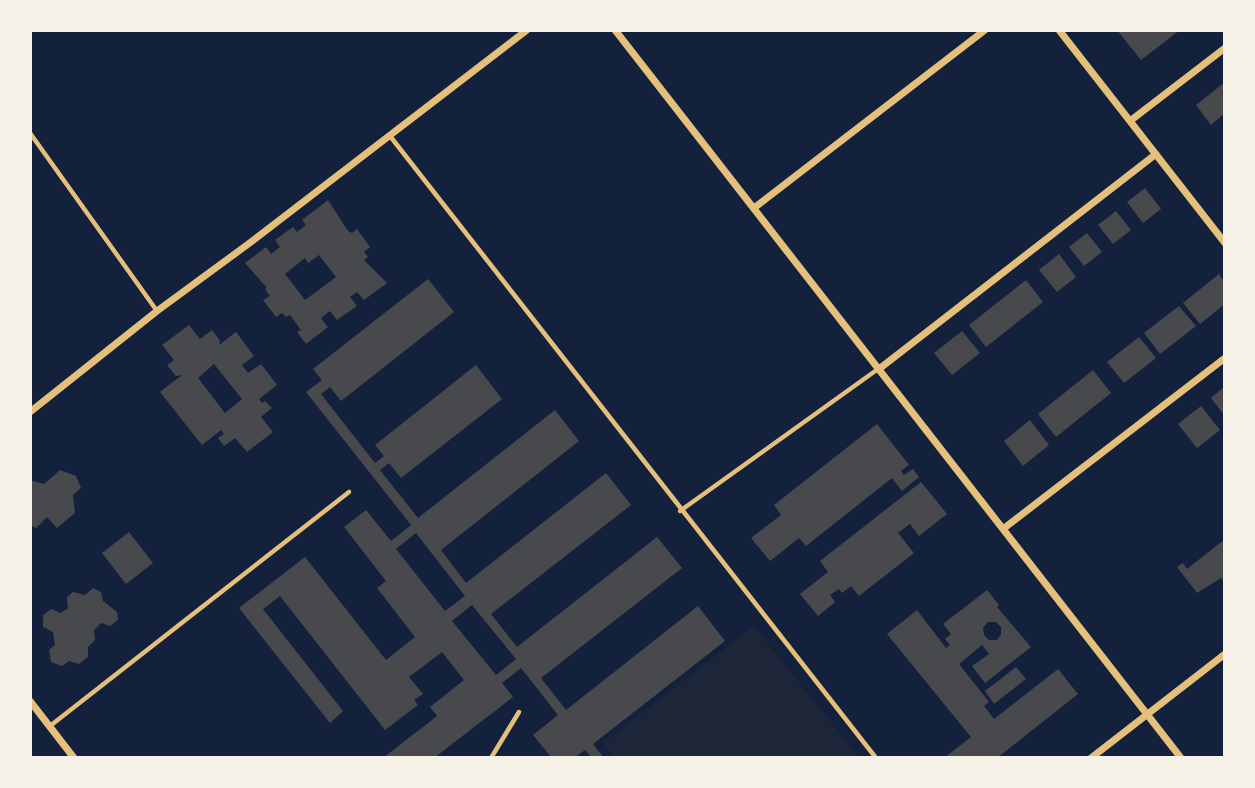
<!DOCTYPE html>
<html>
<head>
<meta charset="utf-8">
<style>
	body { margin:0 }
	#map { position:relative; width:1255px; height:788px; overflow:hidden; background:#14213d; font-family:"Libre Baskerville",serif }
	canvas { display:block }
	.frame { position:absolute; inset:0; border:32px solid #f6f1e7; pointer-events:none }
</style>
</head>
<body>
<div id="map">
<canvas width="1255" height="788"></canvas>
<div class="frame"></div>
</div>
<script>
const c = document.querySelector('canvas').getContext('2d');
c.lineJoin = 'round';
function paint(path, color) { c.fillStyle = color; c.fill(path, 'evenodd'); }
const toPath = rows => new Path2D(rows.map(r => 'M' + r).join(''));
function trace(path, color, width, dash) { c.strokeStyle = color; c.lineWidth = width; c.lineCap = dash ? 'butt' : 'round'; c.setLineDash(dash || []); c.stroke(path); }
const green = toPath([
	[754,626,860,758,614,758,603,743]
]);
const building = toPath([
	[1117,30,1133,30,1136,33,1140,30,1180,30,1141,60],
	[1225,82,1225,113,1211,125,1196,105],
	[1145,188,1161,209,1143,223,1127,202],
	[328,200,348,231,352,233,357,229,370,247,364,252,368,257,364,260,387,283,364,300,357,292,350,297,357,306,337,320,330,311,321,318,328,327,306,344,297,332,301,330,290,315,286,317,282,313,276,317,263,300,270,296,265,289,267,288,245,263,266,247,271,254,280,247,275,240,293,227,297,232,306,225,302,220],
	[319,255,336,277,305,300,285,274,305,258,308,263],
	[1116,211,1131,230,1113,244,1098,225],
	[1087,233,1102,252,1084,266,1069,247],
	[1059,254,1076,277,1057,292,1039,270],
	[1219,274,1225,283,1225,304,1200,324,1183,303],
	[428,279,454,312,341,401,330,387,321,394,375,463,384,456,375,445,476,365,502,399,401,478,389,463,380,470,418,518,555,410,579,441,441,550,466,583,606,473,631,505,491,614,517,647,657,537,682,568,541,678,566,710,698,606,725,641,593,744,604,758,592,758,585,750,574,758,552,758,533,735,558,715,521,668,502,683,513,697,434,758,383,758,437,716,430,707,464,680,442,652,409,677,423,694,414,700,418,705,385,730,280,596,263,609,343,711,330,723,239,608,305,557,386,660,415,637,377,588,386,581,344,527,366,510,391,541,411,525,306,392,322,380,313,369],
	[416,533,465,596,445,611,396,549],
	[472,605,516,659,496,675,452,621],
	[1026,280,1043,302,986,347,969,325],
	[1179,306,1196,326,1160,354,1144,333],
	[189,325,200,339,212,330,220,341,219,345,236,332,254,356,242,365,248,373,261,364,277,385,259,399,262,403,265,401,272,408,261,417,273,432,247,452,235,438,224,446,218,438,224,434,221,430,202,445,160,392,182,375,176,376,167,365,174,360,162,345],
	[214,364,242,399,225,413,198,378],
	[962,331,980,353,952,375,934,353],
	[1139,337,1156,358,1124,383,1107,362],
	[1093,370,1111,393,1056,437,1038,414],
	[1225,386,1225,416,1211,398],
	[1201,406,1220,430,1197,448,1178,424],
	[1030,420,1049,445,1023,466,1004,441],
	[877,424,909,465,901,471,904,475,913,469,919,477,902,491,892,478,806,546,799,538,770,561,751,538,781,515,774,505],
	[60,470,76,476,81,488,73,495,75,513,57,528,47,517,36,528,30,525,30,480,44,484],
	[921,482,947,514,919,536,910,524,898,533,914,553,859,596,851,586,842,593,839,589,830,595,835,602,818,616,800,594,828,572,820,561],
	[129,532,153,563,126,584,102,553],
	[1225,539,1225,584,1221,578,1197,593,1177,567,1183,563,1187,569],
	[93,588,101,592,103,601,117,612,118,620,110,626,101,623,94,630,95,640,88,647,88,657,79,664,69,661,62,666,51,662,49,650,55,645,53,632,43,627,43,615,51,609,61,613,68,608,67,597,73,592,85,595],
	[987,590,999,605,997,607,1031,647,985,683,972,666,989,654,982,645,959,664,989,702,984,706,994,719,1058,669,1078,694,997,758,944,758,971,737,887,634,917,610,946,648,950,645,945,639,951,634,943,624],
	[988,622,996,622,1001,627,1001,634,997,640,989,640,984,635,983,628],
	[1016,667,1026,679,994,704,985,691]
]);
const service = toPath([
	[30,133,157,311],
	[390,136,876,758],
	[680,511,878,369],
	[50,726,349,492],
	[491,758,519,712]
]);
const minor = toPath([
	[615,30,1181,758],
	[1059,30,1225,243],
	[1130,121,1225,48],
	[754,208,985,30],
	[879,369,1156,154],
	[30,412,157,311,251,242,527,30],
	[1003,529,1225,358],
	[30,701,74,758],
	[1091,758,1225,654]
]);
paint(green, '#1d2539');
paint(building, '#48494c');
trace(service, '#e5c07b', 4.5);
trace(minor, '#e5c07b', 7);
</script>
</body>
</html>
